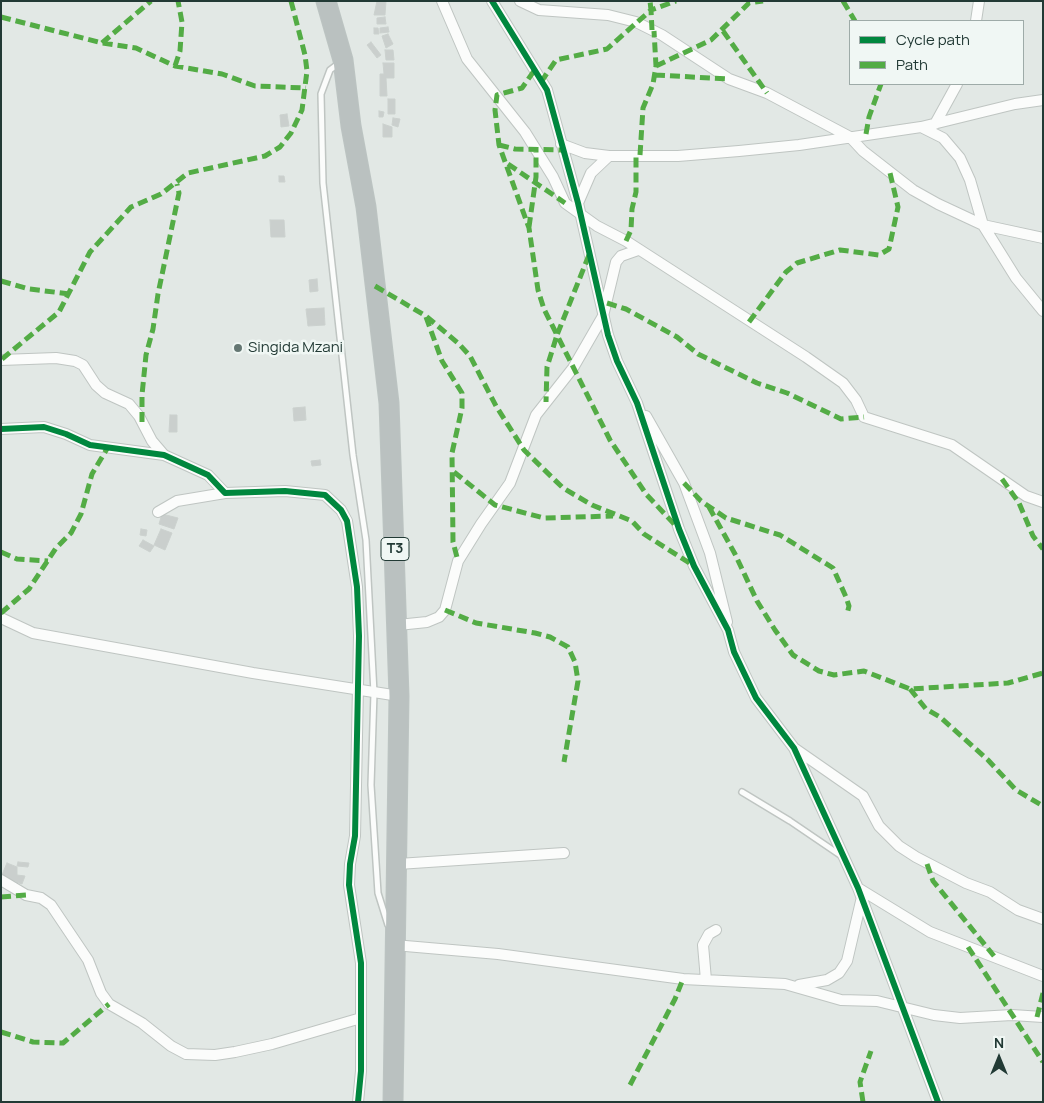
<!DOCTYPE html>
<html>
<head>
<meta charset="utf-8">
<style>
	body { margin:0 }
	#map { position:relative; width:1044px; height:1103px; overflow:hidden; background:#e2e8e5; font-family:Manrope,sans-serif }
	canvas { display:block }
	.frame { position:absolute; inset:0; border:2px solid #223a35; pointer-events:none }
	.legend { position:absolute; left:849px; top:20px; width:175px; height:65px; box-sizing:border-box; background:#f0f7f4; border:1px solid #9eaba8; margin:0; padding:6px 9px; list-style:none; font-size:15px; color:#223a35 }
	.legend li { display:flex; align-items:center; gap:10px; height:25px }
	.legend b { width:25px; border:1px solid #9eaba8 }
	.north { position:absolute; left:974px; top:1033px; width:50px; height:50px; -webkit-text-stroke:4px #f0f7f4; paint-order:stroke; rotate:0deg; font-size:14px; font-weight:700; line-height:20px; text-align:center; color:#223a35 }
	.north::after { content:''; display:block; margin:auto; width:18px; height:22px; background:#223a35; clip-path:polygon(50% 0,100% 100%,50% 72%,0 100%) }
</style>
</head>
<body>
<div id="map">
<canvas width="1044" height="1103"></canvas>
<div class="frame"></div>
<ul class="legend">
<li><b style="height:6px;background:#00873e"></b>Cycle path</li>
<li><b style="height:6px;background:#53ac45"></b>Path</li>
</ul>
<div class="north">N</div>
</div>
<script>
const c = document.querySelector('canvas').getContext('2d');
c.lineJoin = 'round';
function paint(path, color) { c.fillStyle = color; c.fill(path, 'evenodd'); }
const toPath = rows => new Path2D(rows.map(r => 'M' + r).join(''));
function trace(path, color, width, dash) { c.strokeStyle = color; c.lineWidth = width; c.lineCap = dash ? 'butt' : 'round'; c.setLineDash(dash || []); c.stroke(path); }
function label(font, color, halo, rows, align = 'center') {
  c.font = font + ' Manrope,sans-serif'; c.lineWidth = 5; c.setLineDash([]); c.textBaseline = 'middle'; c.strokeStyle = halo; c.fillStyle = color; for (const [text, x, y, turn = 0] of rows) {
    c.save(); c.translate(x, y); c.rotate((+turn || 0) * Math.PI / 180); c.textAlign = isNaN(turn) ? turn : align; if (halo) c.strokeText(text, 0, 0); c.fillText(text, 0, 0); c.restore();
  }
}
const building = toPath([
	[377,1,386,1,385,15,374,15,377,1],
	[385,17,386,24,377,24,377,18,385,17],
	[388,27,389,32,380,33,380,28,388,27],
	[374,28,378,28,379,34,374,34,374,28],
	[388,34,393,44,386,48,382,36,388,34],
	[371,42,381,55,377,58,367,45,371,42],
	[385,50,393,50,394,60,386,60,385,50],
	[383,63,394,63,394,78,386,78,387,96,380,96,380,74,384,74,383,63],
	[388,99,395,99,395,114,388,114,388,99],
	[379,111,384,112,383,117,379,117,379,111],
	[287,114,289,126,281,127,280,115,287,114],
	[393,118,400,119,398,127,392,125,393,118],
	[383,124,392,127,392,137,383,137,383,124],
	[279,176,284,176,285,182,279,182,279,176],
	[270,220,284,220,285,237,271,237,270,220],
	[317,279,318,291,310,292,309,280,317,279],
	[324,308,325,325,308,326,306,309,324,308],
	[305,407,306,420,294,421,293,408,305,407],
	[170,415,177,415,177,432,169,432,170,415],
	[320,460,321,465,312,466,311,461,320,460],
	[162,514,178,518,174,529,159,524,162,514],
	[141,529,147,530,146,536,140,535,141,529],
	[161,529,172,533,165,550,154,545,161,529],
	[143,540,154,546,150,552,139,546,143,540],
	[18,862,29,863,28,867,17,866,18,862],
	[7,863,17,867,17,875,25,876,22,884,1,877,7,863]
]);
const lane = toPath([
	[338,64,330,70,321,94,323,183,353,455,366,540,374,693,371,785,378,893,388,925],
	[742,792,790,821,840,855]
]);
const street = toPath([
	[442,1,467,59,525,132,553,177,565,203,597,226,626,241,806,357,843,383,856,400,864,417,952,445,1026,496,1043,502],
	[492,1,547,90,578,203,608,335,617,361,637,403,679,529,694,566,728,630,734,652,756,698,794,748,858,888,938,1102],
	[520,1,539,10,608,15,636,22,662,35,729,79,767,93,850,137,863,151,913,190,938,204,983,225,1043,238],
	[976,21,979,1],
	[935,124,957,84],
	[921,127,943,138,960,158,970,180,983,225,1016,278,1043,311],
	[561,144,585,153,609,156,678,156,739,151,799,145,921,127,1015,104,1043,100],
	[578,203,591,173,609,156],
	[1,360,56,358,75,361,83,365,96,385,105,393,129,404,139,416,152,441,164,455],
	[646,416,684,483,710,553,727,622],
	[1,429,44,427,66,434,90,445,164,455,208,475,225,493,285,491,325,495,341,510,347,521,357,587,359,636,355,836,350,864,349,885,361,963,361,1071,358,1102],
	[158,512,177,501,225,493],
	[1,618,33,633,253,673,399,696],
	[398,625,427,622,439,617,445,610,458,561,481,524,510,483,536,415,573,368,603,316,616,262,621,256,638,250],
	[794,748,863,796,879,826,899,846,916,857,966,883,990,892,1018,910,1043,919],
	[398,864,564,853],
	[1,880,26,895,41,898,51,905,88,960,101,993,109,1004,142,1023,171,1046,186,1054,215,1055,235,1052,272,1044,361,1018],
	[858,888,930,932,1043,976],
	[394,945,498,954,683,979,785,984,841,1000,877,1001,934,1015,960,1018,1012,1015,1043,1017],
	[706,980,703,945,709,934,716,930],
	[799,985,827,980,839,973,847,961,862,897]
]);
const highway = toPath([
	[326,1,343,60,351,126,366,207,389,403,399,696,393,1102]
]);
const quiet = toPath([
	[843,1,855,21],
	[1,17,102,43,136,48,175,66,222,74,255,86,306,88],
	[652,30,651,10,676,1],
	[723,31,767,93],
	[102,43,151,1],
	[175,66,180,51,182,22,178,1],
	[656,66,711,40,749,3,763,1],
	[534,71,522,88,497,95,495,110,499,145,529,228,538,290,544,309,557,335,547,367,546,402],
	[655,75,729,79],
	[541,82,556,60,607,49,651,10,650,1],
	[866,134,869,117,881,84],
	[499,145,515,149,563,150],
	[640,155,643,108,653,84,656,66,654,31],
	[508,164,565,203],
	[529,227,536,177,536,150],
	[626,241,631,230,632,209,636,192,636,155],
	[589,255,557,335,610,440,646,494,676,526],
	[1,281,29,289,70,294],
	[375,286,426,316,459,344,470,356,496,406,524,450,563,488,592,505,632,521,644,534,691,564],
	[607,303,626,309,677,337,698,354,757,383,787,393,841,419,864,417],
	[426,317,442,361,462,393,462,408,452,453,453,542,458,561],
	[749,322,786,272,797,263,840,250,879,255,889,249,898,207,890,173],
	[2,359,59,312,90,252,131,207,161,194,188,173,265,156,280,147,291,133,302,110,307,71,305,55,291,1],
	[142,422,142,395,146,355,153,329,158,294,179,193,177,184],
	[454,472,495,505,544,518,613,516],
	[1002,479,1019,503,1033,536,1043,549],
	[684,483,701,501,726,518,780,535,833,568,846,597,849,606,847,614],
	[709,507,735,554,757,601,775,630,793,655,819,671,834,675,864,671,910,689,1008,683,1043,673],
	[1,552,17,559,48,561],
	[445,610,476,623,535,633,550,637,568,647,575,662,578,681,564,762],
	[1,613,29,589,56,548,71,533,81,514,92,474,108,447],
	[910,689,926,709,940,717,988,760,1016,790,1043,806],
	[927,864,933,881,994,956],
	[1,897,26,895],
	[968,947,1043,1062],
	[1037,1017,1043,993],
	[1,1032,33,1042,63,1043,109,1004],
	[630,1085,675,999,683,979],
	[863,1102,860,1082,871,1051]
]);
const cycleway = toPath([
	[492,1,547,90,578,203,608,335,617,361,637,403,679,529,694,566,728,630,734,652,756,698,794,748,858,888,938,1102],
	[1,429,44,427,66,434,90,445,164,455,208,475,225,493,285,491,325,495,341,510,347,521,357,587,359,636,355,836,350,864,349,885,361,963,361,1071,358,1102]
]);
const markers = [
	[238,348,5,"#657773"]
];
const shields = [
	[395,549,28]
];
const shieldNames = [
	["T3",395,549]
];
const poiNames = [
	["Singida Mzani",248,348]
];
paint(building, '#cacfcd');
trace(building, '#cbd1ce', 1);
trace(lane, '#bfc5c2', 8);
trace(street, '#bfc5c2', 12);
trace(highway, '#bcc4c2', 21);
trace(lane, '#fbfcfb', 5);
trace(street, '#fbfcfb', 10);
trace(highway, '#bac1c0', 19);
trace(quiet, '#53ac45', 5, [10, 5]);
trace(cycleway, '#00873e', 6);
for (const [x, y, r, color] of markers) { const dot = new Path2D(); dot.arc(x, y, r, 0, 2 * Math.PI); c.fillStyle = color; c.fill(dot); trace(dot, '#f0f7f4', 2); }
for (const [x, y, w] of shields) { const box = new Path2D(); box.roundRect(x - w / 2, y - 11.5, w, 23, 4); c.fillStyle = '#f0f7f4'; c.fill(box); trace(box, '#223a35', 1); }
label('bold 14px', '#223a35', null, shieldNames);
label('15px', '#223a35', '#f0f7f4', poiNames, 'left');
</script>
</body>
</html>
